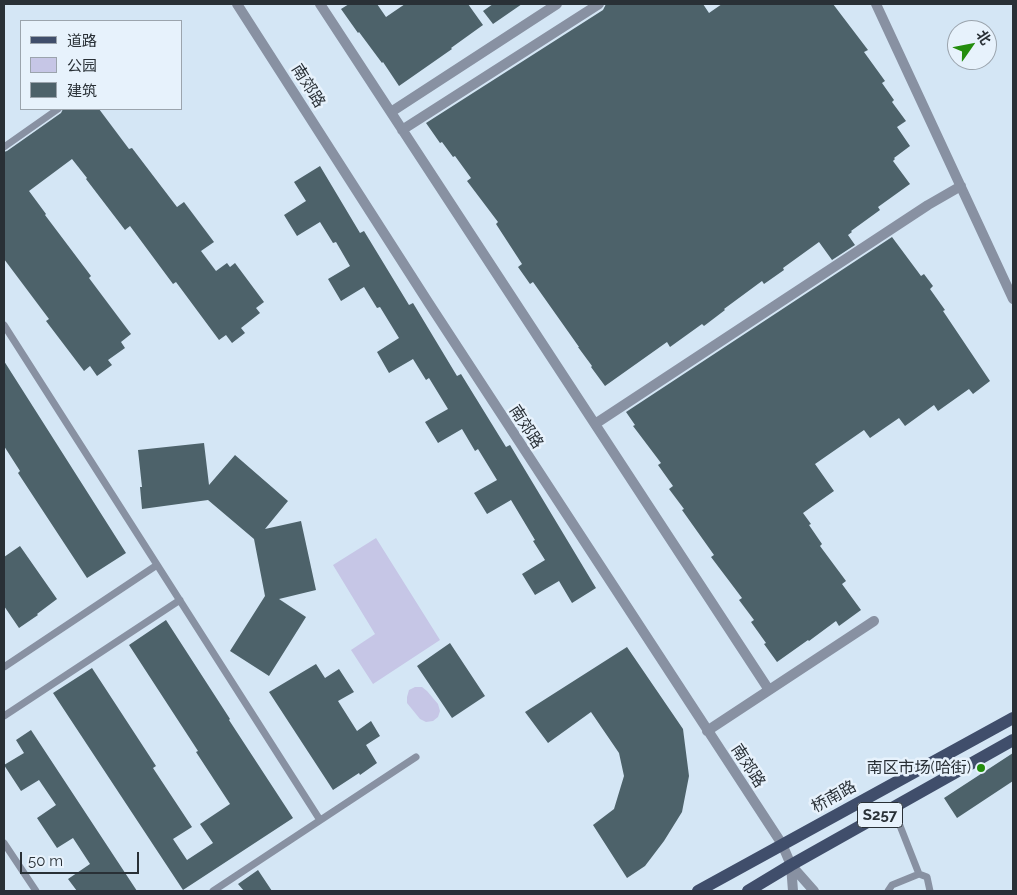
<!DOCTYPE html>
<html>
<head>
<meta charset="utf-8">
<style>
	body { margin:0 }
	#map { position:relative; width:1017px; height:895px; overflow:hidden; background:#d4e6f5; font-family:Raleway,"Noto Sans SC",sans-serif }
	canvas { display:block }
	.frame { position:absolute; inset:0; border:5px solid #293036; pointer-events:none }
	.legend { position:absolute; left:20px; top:20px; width:162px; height:90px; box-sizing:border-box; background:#e7f2fc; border:1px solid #9ba4ad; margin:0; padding:6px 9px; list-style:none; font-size:15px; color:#293036 }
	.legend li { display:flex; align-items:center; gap:10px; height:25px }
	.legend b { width:25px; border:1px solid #9ba4ad }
	.north { position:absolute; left:947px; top:20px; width:50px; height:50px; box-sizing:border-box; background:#e7f2fc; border:1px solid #9ba4ad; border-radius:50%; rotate:57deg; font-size:14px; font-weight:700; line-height:20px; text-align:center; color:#293036 }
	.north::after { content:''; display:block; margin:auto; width:18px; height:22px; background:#238d0e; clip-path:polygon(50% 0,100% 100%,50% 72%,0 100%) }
	.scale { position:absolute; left:20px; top:852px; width:119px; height:22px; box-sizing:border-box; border:2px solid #293036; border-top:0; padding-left:6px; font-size:15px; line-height:18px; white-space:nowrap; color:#293036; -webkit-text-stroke:4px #e7f2fc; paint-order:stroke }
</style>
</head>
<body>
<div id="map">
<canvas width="1017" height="895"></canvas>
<div class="frame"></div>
<ul class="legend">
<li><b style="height:6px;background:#404e6b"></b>道路</li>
<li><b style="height:14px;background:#c6c6e6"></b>公园</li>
<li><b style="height:14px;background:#4d626a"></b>建筑</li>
</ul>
<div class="north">北</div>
<div class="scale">50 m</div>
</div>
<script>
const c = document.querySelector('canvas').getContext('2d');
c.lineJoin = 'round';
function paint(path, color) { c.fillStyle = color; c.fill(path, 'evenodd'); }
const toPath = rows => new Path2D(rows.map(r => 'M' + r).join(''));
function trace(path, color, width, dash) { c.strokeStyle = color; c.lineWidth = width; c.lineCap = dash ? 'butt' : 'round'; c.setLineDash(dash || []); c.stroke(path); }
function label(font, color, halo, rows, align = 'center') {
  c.font = font + ' Raleway,"Noto Sans SC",sans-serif'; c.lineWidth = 5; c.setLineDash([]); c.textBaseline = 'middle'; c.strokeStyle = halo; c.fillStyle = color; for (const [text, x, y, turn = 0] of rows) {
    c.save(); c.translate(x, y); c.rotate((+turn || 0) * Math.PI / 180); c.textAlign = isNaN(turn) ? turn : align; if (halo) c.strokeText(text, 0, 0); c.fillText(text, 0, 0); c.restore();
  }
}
const green = toPath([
	[376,538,440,640,373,684,351,650,375,634,333,565],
	[415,687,422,687,427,691,438,704,440,711,438,717,433,721,426,722,420,719,407,703,407,697,409,690]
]);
const building = toPath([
	[349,4,377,4,386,17,405,4,468,4,483,25,451,48,452,49,399,86,383,62,382,63,359,32,358,33,341,9],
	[493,4,522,4,493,24,483,11],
	[606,4,703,4,709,13,722,4,833,4,868,50,864,52,885,81,882,83,894,100,892,102,906,121,897,127,910,146,894,158,895,159,893,161,910,184,878,207,880,210,851,231,852,232,848,235,855,245,832,260,819,242,783,268,784,270,764,284,762,281,724,309,725,310,704,326,702,324,670,347,667,342,605,386,591,367,592,366,578,347,579,347,533,282,530,284,518,267,522,264,496,224,498,222,467,181,471,178,455,156,453,157,442,142,440,143,426,123,603,10],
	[63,109,99,109,129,149,132,148,177,207,184,202,214,242,201,251,216,271,227,263,230,267,235,263,264,302,256,308,260,313,241,328,245,333,232,343,226,335,219,340,176,282,173,284,130,226,125,230,86,179,87,178,72,159,29,191,46,214,45,215,91,276,89,278,131,334,121,342,125,348,108,360,112,365,97,376,90,366,84,371,46,321,49,319,4,259,4,152,7,151,61,113],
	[320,166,360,233,364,231,409,305,413,303,457,376,461,374,506,447,510,445,596,588,572,603,559,581,535,595,522,574,545,560,533,541,535,540,511,500,487,514,474,493,497,480,478,449,475,451,462,429,438,443,425,422,448,409,429,378,426,380,413,359,389,373,377,352,399,338,380,307,377,308,364,287,341,301,328,279,350,266,336,242,333,243,320,222,297,236,284,215,306,201,294,182],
	[892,237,921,276,924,274,933,286,930,289,945,310,943,311,990,381,973,394,969,389,938,411,934,405,905,426,899,418,870,438,864,430,815,464,834,491,803,513,811,524,809,525,822,544,820,546,846,581,842,584,861,610,839,626,836,621,809,641,808,640,777,662,764,644,766,643,751,622,754,620,739,600,742,598,711,557,714,555,682,510,684,509,669,489,673,486,658,465,661,463,633,426,635,425,626,412],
	[4,361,126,553,87,578,18,473,20,471,4,446],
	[204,443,209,485,235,455,288,501,265,529,301,521,316,590,279,599,306,617,269,676,230,651,265,596,254,539,208,500,142,509,140,487,142,487,138,450],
	[20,546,57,599,37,614,38,615,19,628,4,606,4,557],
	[166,620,230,719,229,720,293,818,183,890,53,693,92,668,156,766,153,768,192,827,173,839,187,860,213,843,200,824,230,804,196,752,198,751,129,645],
	[450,643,485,696,452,718,417,666],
	[627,647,683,729,689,776,682,812,664,841,645,866,627,878,593,825,614,809,624,776,619,753,591,712,548,743,525,712],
	[316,664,325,678,339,669,354,692,338,701,357,731,371,721,380,736,366,745,377,763,360,775,359,773,333,790,269,692],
	[31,730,137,891,77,891,68,879,90,864,73,838,57,848,37,818,56,805,39,780,21,791,4,765,24,753,16,740],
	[1013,753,1013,781,957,818,944,798],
	[258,870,272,891,244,891,238,884]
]);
const lane = toPath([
	[4,147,58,109],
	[4,325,320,820],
	[4,667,157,565],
	[4,716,180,600],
	[893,808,919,874],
	[4,843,36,891],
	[213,891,416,757],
	[888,891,892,885,919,874,927,877,930,891]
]);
const street = toPath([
	[237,4,428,302,782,844,791,865,814,891],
	[320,4,769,690],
	[876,4,1013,299],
	[391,112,557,4],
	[402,130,599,4],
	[595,424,928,205,961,186],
	[707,731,874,621],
	[791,865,793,891]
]);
const primary = toPath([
	[698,891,1013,718],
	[748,891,791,865,1013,740]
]);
const markers = [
	[981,768,5,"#238d0e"]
];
const shields = [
	[880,815,45]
];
const shieldNames = [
	["S257",880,815]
];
const streetNames = [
	["南郊路",308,86,58],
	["南郊路",526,427,57],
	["南郊路",748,766,57],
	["桥南路",834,797,-29]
];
const poiNames = [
	["南区市场(哈街)",971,768]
];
paint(green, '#c6c6e6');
paint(building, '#4d626a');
trace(lane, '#8891a2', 7);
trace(street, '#8891a2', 10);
trace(primary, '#404e6b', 12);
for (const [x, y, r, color] of markers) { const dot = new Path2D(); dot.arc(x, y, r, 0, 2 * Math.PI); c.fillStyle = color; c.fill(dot); trace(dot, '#e7f2fc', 2); }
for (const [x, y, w] of shields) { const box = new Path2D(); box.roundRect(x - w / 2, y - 12.5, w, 25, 4); c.fillStyle = '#e7f2fc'; c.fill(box); trace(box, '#293036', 1); }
label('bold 15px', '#293036', null, shieldNames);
label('16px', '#293036', '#e7f2fc', streetNames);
label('16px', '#293036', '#e7f2fc', poiNames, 'right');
</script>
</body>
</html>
